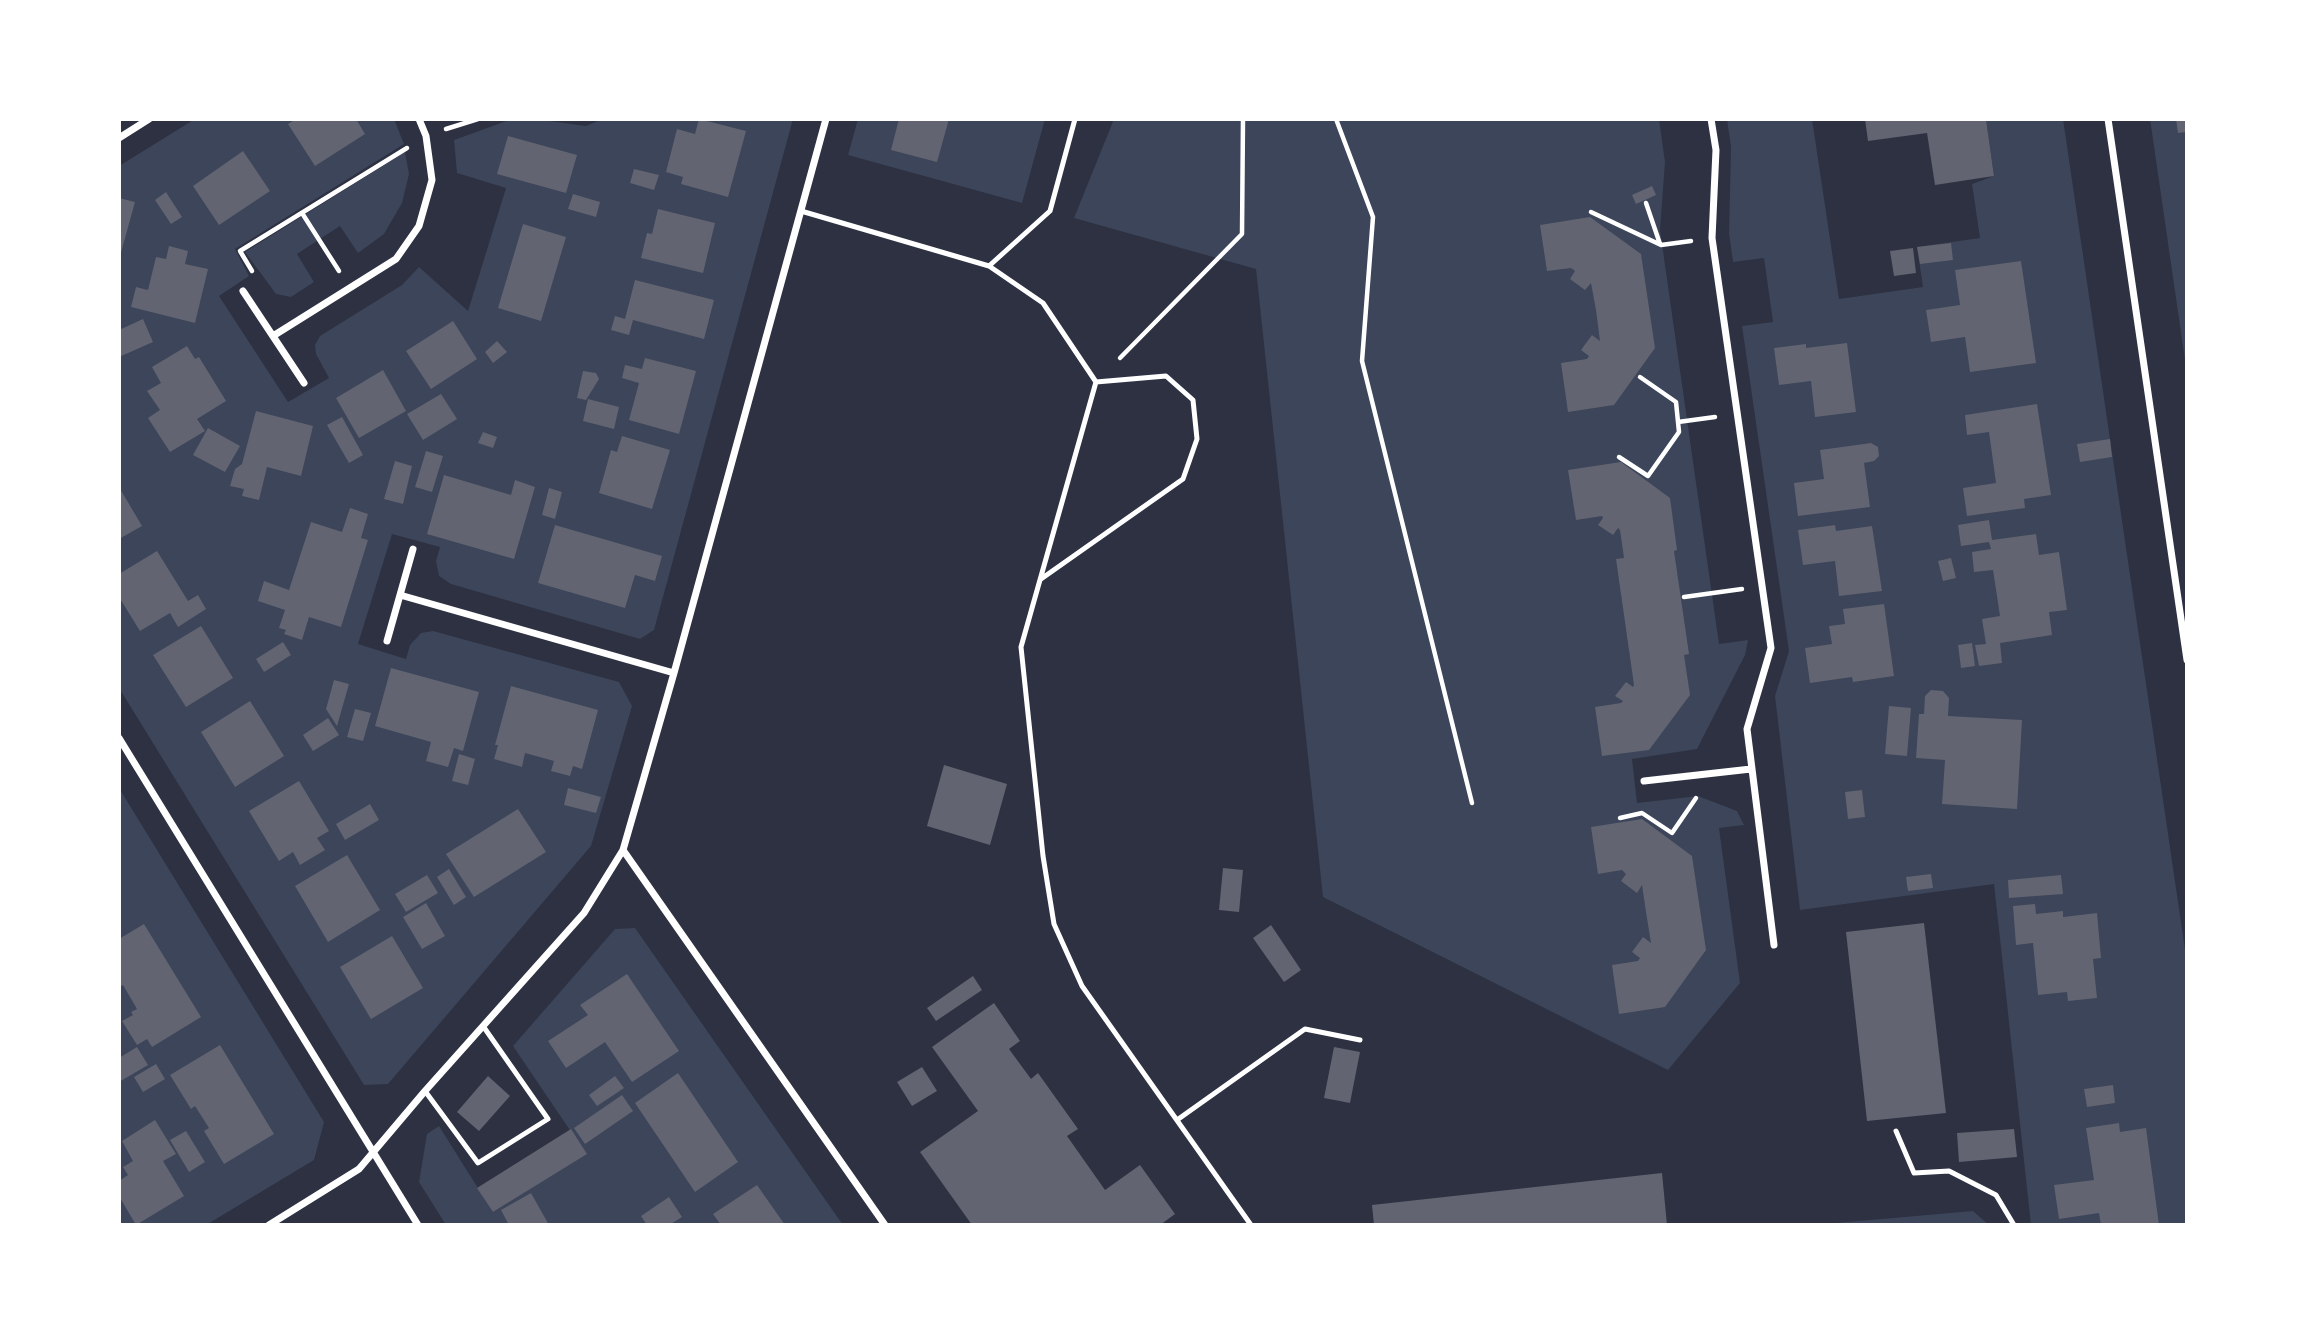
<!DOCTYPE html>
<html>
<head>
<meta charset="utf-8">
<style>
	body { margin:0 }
	#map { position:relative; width:2306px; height:1344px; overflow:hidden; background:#2d3142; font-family:"PT Sans",sans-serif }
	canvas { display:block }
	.frame { position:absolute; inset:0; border:121px solid #fff; pointer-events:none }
</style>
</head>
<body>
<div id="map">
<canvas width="2306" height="1344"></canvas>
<div class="frame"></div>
</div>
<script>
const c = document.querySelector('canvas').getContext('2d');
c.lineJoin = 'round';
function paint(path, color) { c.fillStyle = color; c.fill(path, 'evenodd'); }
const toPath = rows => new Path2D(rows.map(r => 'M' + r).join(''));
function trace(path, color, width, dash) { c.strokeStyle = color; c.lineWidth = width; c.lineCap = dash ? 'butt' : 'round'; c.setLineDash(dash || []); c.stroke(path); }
const green = toPath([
	[195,119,394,119,404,144,235,249,249,276,219,296,288,402,329,378,316,354,315,345,320,336,402,285,419,267,468,311,506,188,457,173,454,140,512,119,535,119,586,126,603,119,793,119,654,630,640,639,451,584,439,576,436,561,440,547,392,534,358,644,406,659,410,645,421,633,433,631,619,682,632,706,591,846,388,1084,364,1085,119,688,119,166],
	[858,119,1045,119,1022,203,848,155],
	[1114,119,1659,119,1665,162,1660,230,1719,644,1748,640,1745,655,1697,749,1632,759,1637,803,1698,796,1737,811,1744,825,1719,828,1740,983,1668,1070,1323,897,1256,269,1074,218],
	[1727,119,1812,119,1839,299,1923,287,1917,247,1980,238,1972,184,1994,176,1986,119,2063,119,2187,963,2187,1225,2031,1225,1994,884,1800,910,1775,696,1789,651,1742,326,1773,322,1764,258,1733,262,1729,233,1731,147],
	[2150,119,2187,119,2187,374],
	[405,152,409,174,402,203,384,234,358,253,340,226,297,254,314,282,291,297,276,294,245,252],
	[119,788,324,1122,314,1160,206,1225,119,1225],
	[635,928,843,1225,446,1225,419,1182,427,1134,439,1126,493,1212,586,1154,513,1046,615,929],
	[1973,1211,1989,1225,1813,1225]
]);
const building = toPath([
	[296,119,356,119,365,134,315,166,288,124],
	[699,119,746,131,728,197,681,184,683,177,666,172,677,129,695,134],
	[899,119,949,119,937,162,891,150],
	[1865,119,1986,119,1994,176,1935,185,1927,133,1868,141],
	[2176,119,2187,119,2187,132,2178,133],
	[508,136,577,155,566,193,497,174],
	[243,151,270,191,219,225,193,186],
	[634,169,659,175,654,190,630,183],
	[1652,186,1656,195,1636,204,1632,195],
	[166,192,182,217,171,224,155,200],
	[573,194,600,202,596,217,568,209],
	[119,198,135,202,120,256,119,256],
	[658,209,715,223,703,273,641,258,647,233,652,234],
	[1590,217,1641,254,1655,348,1614,405,1568,412,1561,363,1587,359,1589,356,1581,350,1592,335,1600,341,1596,310,1591,283,1585,290,1570,279,1575,271,1571,268,1547,271,1540,225],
	[523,224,566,237,541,321,498,308],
	[1951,243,1953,260,1920,264,1917,247],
	[169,246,188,251,185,264,208,269,195,323,131,307,136,287,148,290,156,257,166,259],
	[1913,248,1916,273,1894,276,1890,251],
	[2021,261,2036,363,1970,372,1965,337,1931,342,1926,310,1960,305,1955,270],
	[635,280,714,300,704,339,633,320,629,335,611,330,615,316,625,319],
	[143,319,153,342,119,357,119,330],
	[453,321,477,359,431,389,406,351],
	[497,341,507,352,493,363,485,352],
	[1847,343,1856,412,1815,417,1811,381,1779,385,1774,348,1806,344,1806,348],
	[187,346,195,359,199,357,226,401,197,419,205,431,170,452,148,418,160,410,147,391,161,383,152,367],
	[645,358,696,371,679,434,629,420,639,383,622,378,625,365,642,369],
	[383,370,406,411,359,438,336,398],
	[583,371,596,373,599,379,586,400,577,398],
	[441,394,457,419,423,440,407,414],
	[588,399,619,407,614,429,583,421],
	[2037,404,2051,495,2024,499,2025,508,1967,516,1963,488,1996,483,1989,432,1967,435,1965,415],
	[256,411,313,426,301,476,267,467,259,500,242,496,244,489,230,486,235,469,242,464],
	[342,417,363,455,349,463,327,425],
	[208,428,240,446,225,472,193,455],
	[483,432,497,437,493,448,478,443],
	[622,436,670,450,652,509,599,493,611,450,617,452],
	[2110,439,2112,457,2080,462,2077,444],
	[1871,443,1878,447,1879,456,1874,461,1864,463,1870,507,1798,516,1794,483,1824,479,1820,450],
	[426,451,443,456,432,492,415,487],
	[395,461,412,466,403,504,384,499],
	[1621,462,1670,498,1677,550,1674,551,1689,654,1684,655,1690,695,1649,750,1602,756,1595,707,1621,703,1623,701,1615,696,1626,682,1633,687,1634,685,1616,559,1624,558,1620,530,1618,528,1613,535,1598,525,1603,518,1602,516,1576,520,1568,470],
	[444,475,511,495,515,480,535,487,514,559,427,534],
	[119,487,142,526,119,539],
	[549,488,562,492,555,519,542,515],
	[350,508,368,514,361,538,368,540,341,627,309,617,302,640,284,634,286,630,279,628,285,610,258,601,264,581,289,590,311,522,342,532],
	[1989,520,1992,540,2036,534,2039,555,2059,552,2067,610,2049,612,2052,635,2000,643,2002,663,1979,666,1975,645,1986,644,1982,619,2000,616,1993,570,1974,572,1972,552,1991,549,1989,542,1961,546,1958,525],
	[555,525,662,556,655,581,635,575,625,608,538,583],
	[1835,525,1836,531,1872,526,1882,591,1839,596,1835,561,1803,565,1798,530],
	[157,551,188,601,198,595,206,609,178,627,170,613,140,631,119,597,119,574],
	[1951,558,1956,578,1943,581,1938,561],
	[1884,604,1894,676,1853,682,1852,677,1810,683,1805,648,1832,644,1829,626,1845,624,1843,609],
	[201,626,233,678,186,707,153,655],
	[283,642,291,655,264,672,256,659],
	[1972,643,1975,666,1961,668,1958,645],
	[391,668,479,692,463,751,454,748,448,767,426,761,431,742,375,726],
	[334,680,349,684,337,726,326,709],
	[511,686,598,710,582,769,573,766,570,776,551,771,554,761,525,753,522,767,494,759,498,745,495,745],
	[1931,690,1943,691,1949,698,1948,716,2022,720,2017,809,1942,804,1945,760,1916,758,1919,714,1924,714,1925,696],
	[250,701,284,756,235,787,201,732],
	[1889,706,1911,708,1907,756,1885,754],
	[355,709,371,713,363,741,347,737],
	[328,718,339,735,313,751,303,735],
	[459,754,475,759,468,785,452,781],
	[944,765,1007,784,990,845,927,826],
	[299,781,329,831,317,838,325,850,300,865,293,852,279,861,249,811],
	[568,788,601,797,596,813,564,805],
	[1862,790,1865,817,1848,819,1845,792],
	[370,804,379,820,345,840,336,824],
	[518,809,546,852,474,897,446,854],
	[1642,819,1692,856,1706,950,1665,1007,1619,1014,1612,965,1638,961,1640,958,1632,952,1643,937,1651,943,1646,912,1642,885,1637,893,1621,881,1626,874,1622,870,1598,874,1591,827],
	[347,855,380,910,328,942,295,886],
	[1223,868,1243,870,1239,912,1219,910],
	[449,869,466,897,454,905,437,877],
	[1931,874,1933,888,1908,891,1906,877],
	[427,875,438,893,406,912,395,894],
	[2061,875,2063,894,2009,898,2008,880],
	[426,903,445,936,422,949,403,917],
	[2035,904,2036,914,2063,911,2063,917,2097,913,2101,958,2093,959,2097,998,2068,1001,2067,992,2038,995,2033,943,2016,945,2013,906],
	[1924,923,1946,1113,1867,1121,1846,932],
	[144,924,201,1017,152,1047,147,1039,137,1045,122,1021,133,1015,131,1012,137,1009,123,985,119,987,119,939],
	[1271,925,1301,970,1284,982,1253,938],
	[392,936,423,988,371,1019,340,967],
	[627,974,679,1051,632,1082,605,1042,566,1068,548,1041,588,1015,580,1005],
	[973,976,982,990,936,1021,927,1008],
	[994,1003,1020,1041,1009,1049,1031,1079,1038,1073,1078,1129,1067,1136,1105,1190,1140,1165,1175,1214,1160,1225,972,1225,920,1152,978,1111,932,1047],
	[220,1045,274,1134,224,1164,204,1131,209,1128,195,1106,191,1109,170,1075],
	[137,1047,148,1065,119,1082,119,1058],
	[1334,1047,1360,1052,1350,1103,1324,1098],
	[156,1064,165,1079,143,1092,134,1077],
	[922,1067,937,1091,912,1106,897,1082],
	[678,1073,738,1162,695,1192,635,1103],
	[488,1076,510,1096,479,1131,457,1112],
	[615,1076,624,1088,597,1106,589,1095],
	[2113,1085,2115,1103,2087,1107,2084,1089],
	[622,1095,633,1111,585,1144,574,1128],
	[155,1120,176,1154,163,1161,184,1196,136,1225,119,1196,119,1181,128,1175,123,1167,133,1161,122,1141],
	[2119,1123,2120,1132,2146,1128,2159,1225,2101,1225,2099,1213,2059,1219,2054,1185,2094,1180,2086,1128],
	[571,1129,587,1154,493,1212,477,1188],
	[2014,1129,2017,1157,1959,1162,1957,1133],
	[186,1131,205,1162,189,1172,170,1140],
	[1662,1173,1667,1225,1374,1225,1372,1205],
	[757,1185,785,1225,721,1225,713,1214],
	[531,1193,549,1225,509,1225,501,1210],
	[669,1197,682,1217,669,1225,647,1225,641,1216]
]);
const path = toPath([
	[1336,119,1373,217,1362,361,1472,803],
	[446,129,478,119],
	[1646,203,1660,244],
	[1591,212,1661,245,1691,241],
	[302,213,339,271],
	[252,271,240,251,407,148],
	[1120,358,1242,234,1243,119],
	[1678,422,1715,417],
	[1619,457,1648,476,1679,432,1676,402,1640,377],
	[1684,597,1742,589],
	[1620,818,1642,813,1672,833,1696,798]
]);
const service = toPath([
	[801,211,989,266,1043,303,1096,382,1021,647,1043,856,1054,924,1082,986,1251,1225],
	[989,266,1050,211,1075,119],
	[1041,579,1183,479,1197,439,1193,400,1166,376,1096,382],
	[425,1091,478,1163,548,1119,483,1026],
	[1177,1120,1305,1029,1360,1040],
	[1896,1131,1914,1173,1949,1171,1996,1195,2014,1225]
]);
const minor = toPath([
	[1711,119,1716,150,1712,238,1771,648,1747,729,1774,945],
	[2108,119,2187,660],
	[119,138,149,119],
	[243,291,304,383],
	[273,336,396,259,419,226,432,180,426,136,419,119],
	[400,595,674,673],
	[387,641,413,549],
	[119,738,418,1225],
	[1644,781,1751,769],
	[623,850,885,1225],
	[269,1225,359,1169,425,1091,584,913,623,850,674,673,826,119]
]);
paint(green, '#3c4559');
paint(building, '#626471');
trace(path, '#fff', 4.5);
trace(service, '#fff', 5);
trace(minor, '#fff', 7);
</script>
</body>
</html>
